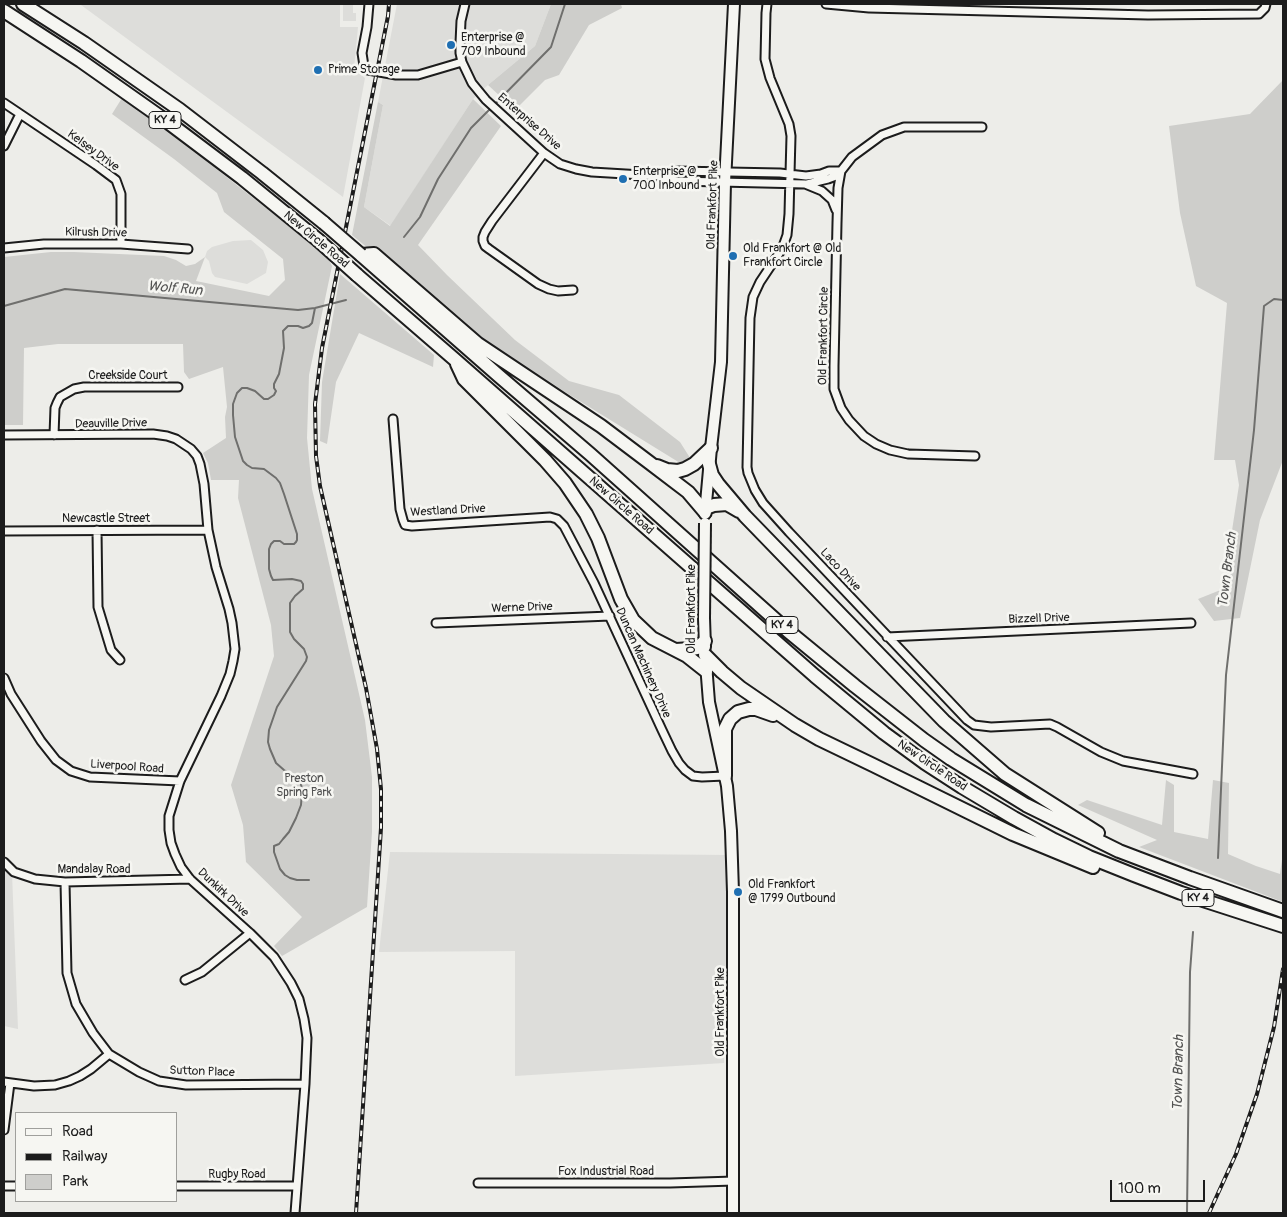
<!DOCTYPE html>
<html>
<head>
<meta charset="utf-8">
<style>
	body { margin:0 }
	#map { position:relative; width:1287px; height:1217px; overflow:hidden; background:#edede9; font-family:Pangolin,sans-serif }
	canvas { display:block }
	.frame { position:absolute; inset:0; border:5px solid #1c1c1c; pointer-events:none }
	.legend { position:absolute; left:15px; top:1112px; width:162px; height:90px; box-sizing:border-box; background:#f6f6f2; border:1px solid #9f9f9c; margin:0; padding:6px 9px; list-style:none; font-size:15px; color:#1c1c1c }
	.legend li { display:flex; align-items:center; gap:10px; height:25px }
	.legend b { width:25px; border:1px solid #9f9f9c }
	.scale { position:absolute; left:1110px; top:1180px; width:95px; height:22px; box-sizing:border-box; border:2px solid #1c1c1c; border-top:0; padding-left:6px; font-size:15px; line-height:18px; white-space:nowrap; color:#1c1c1c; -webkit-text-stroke:4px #f6f6f2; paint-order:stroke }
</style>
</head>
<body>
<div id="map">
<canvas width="1287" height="1217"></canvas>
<div class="frame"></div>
<ul class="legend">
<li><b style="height:6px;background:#f6f6f2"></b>Road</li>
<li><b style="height:6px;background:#1c1c1c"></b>Railway</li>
<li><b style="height:14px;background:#cececb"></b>Park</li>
</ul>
<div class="scale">100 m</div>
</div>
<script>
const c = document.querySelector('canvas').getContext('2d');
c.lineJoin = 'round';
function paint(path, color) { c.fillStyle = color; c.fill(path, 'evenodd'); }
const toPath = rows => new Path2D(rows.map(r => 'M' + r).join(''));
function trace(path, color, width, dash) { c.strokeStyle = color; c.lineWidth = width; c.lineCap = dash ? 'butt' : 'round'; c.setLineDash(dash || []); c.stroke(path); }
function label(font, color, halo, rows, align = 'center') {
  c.font = font + ' Pangolin,sans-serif'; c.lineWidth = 5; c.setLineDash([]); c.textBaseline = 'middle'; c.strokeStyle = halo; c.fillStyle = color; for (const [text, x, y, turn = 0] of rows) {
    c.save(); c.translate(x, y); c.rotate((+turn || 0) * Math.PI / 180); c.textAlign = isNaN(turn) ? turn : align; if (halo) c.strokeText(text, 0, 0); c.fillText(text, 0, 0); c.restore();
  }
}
const built = toPath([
	[129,4,340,4,340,27,358,27,354,69,365,78,343,197,81,5],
	[343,4,353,4,353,13,356,13,356,21,343,21],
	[397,4,551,4,535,46,488,85,473,99,391,226,364,207,383,105,378,102],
	[251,240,263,250,268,262,266,273,247,284,215,277,212,273,209,261,205,257,207,251,212,247,233,241],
	[390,852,728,855,724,1063,515,1076,515,951,379,952],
	[4,867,12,873,18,1029,4,1026]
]);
const green = toPath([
	[551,4,621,4,622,8,589,25,559,75,545,80,515,110,488,85,535,46],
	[1283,80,1283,460,1260,520,1240,618,1214,621,1198,599,1223,589,1239,485,1235,460,1214,460,1227,303,1196,286,1180,213,1169,126,1250,114],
	[122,98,210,164,327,256,332,266,309,375,307,438,312,489,365,720,372,777,372,832,367,907,282,956,274,946,302,917,246,862,243,825,231,785,274,656,271,625,238,498,239,480,211,480,208,463,203,453,226,438,225,417,227,407,223,367,189,379,184,372,183,344,58,344,24,348,23,425,4,425,4,257,51,252,74,252,164,256,176,260,186,266,195,264,205,257,196,281,269,296,285,280,283,259,224,212,217,193,174,159,112,114],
	[473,99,501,126,418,245,447,275,515,340,569,381,619,395,680,442,692,461,680,463,565,392,449,315,352,235,378,102,383,105,364,207,390,226],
	[340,274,434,355,433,367,359,333,336,382,327,444,320,441,322,382],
	[1166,780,1174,785,1174,832,1208,839,1213,780,1229,783,1228,854,1256,866,1280,874,1283,852,1283,902,1139,847,1157,840,1078,805,1087,800,1162,825]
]);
const stream = toPath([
	[495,104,551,47,565,4],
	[404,237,420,217,438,179,471,128,492,107],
	[4,306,65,289,298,310,315,308,346,300],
	[1218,858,1226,675,1254,430,1264,306,1274,299,1283,300],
	[309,880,297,880,290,878,285,875,280,869,274,852,274,846,279,844,283,839,289,832,296,818,301,805,302,791,301,784,297,778,284,770,276,763,270,749,268,742,269,730,277,707,306,661,307,657,304,649,294,639,290,632,290,603,295,596,303,589,303,584,301,581,292,579,273,580,271,576,269,569,269,549,271,544,274,541,280,541,284,544,294,544,296,542,297,540,297,534,284,494,280,483,276,478,264,469,252,468,247,465,243,461,235,437,233,415,233,404,237,393,242,388,247,388,255,391,264,399,268,399,274,395,276,391,274,388,274,384,279,374,284,348,283,331,288,326,298,326,303,328,309,326,312,323,315,308],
	[1187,1213,1190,972,1193,932]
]);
const street = toPath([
	[369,4,367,27,362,53,364,66,368,70,396,75,418,75,462,62],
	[465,4,461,21,460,43,460,53,462,62,472,83,486,100,544,153,560,164,576,169,592,172,659,176,677,181,805,184,822,191,832,200,836,210],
	[767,4,766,13,765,59,770,78,789,124,791,136,790,174,789,214,787,235,782,249,760,282,753,297,750,318,747,467,748,473,755,490,763,503,789,532,967,720,974,725,991,727,1050,724,1057,727,1101,752,1123,761,1193,774],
	[826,4,869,8,1148,15,1259,14,1265,8,1266,4],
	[4,103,96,165,116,180,121,194,121,244],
	[4,146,20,114],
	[544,153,492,221,485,232,483,237,483,241,485,246,489,249,538,284,549,289,558,291,573,290],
	[659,176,677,171,780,173,806,176,821,174,829,171,841,171],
	[807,184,828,179,836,176,840,172],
	[4,248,44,244,121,244,188,249],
	[393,419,400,509,403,520,405,525,412,526,550,517,557,519,564,526,594,583,662,730,672,751,679,763,685,770,693,776,702,777,725,776],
	[4,435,153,434,167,436,176,439,191,449,197,456,200,464,204,484,208,530,216,567,229,609,232,623,235,649,233,661,230,674,221,696,180,781,169,816,169,830,171,843,175,854,181,867,190,879,250,933,274,957,291,983,299,999,304,1019,307,1038,305,1084,295,1213],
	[54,435,55,408,57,403,60,397,74,389,84,387,178,387],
	[975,456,908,454,890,450,876,444,864,436,849,420,841,408,834,389,834,366,837,223,838,188,841,171,852,157,882,135,904,127,982,127],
	[97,530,98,607,111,650,120,660],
	[4,531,208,530],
	[436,623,610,616],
	[887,637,1191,623],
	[4,678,11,694,41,741,56,760,71,771,90,777,180,781],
	[4,862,14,872,35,879,65,882,190,879],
	[65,882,67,973,76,1004,93,1033,109,1054,139,1072,159,1081,186,1085,305,1084],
	[185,980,202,972,250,933],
	[4,1082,34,1086,55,1085,69,1081,80,1076,91,1069,109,1054],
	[4,1130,10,1083],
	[478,1183,670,1183,734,1181],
	[4,1186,16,1186],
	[176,1186,297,1186]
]);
const secondary = toPath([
	[705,514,711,448,721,362,725,182,734,4],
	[704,618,705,647],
	[706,664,709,702,727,786,731,831,733,892,733,1213]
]);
const highway = toPath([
	[23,4,84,43,180,110,262,173,324,223],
	[4,11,81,61,169,123,242,178,318,240],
	[361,255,499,376,590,454,788,631,855,686,924,740,951,759,1026,805,1119,851,1190,878,1283,911],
	[361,255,374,254,478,344,601,426,650,463,688,492,705,512],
	[357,275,453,358,815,676,884,733,925,763,962,787,1014,818,1054,840,1089,857,1134,875,1181,893,1283,926],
	[457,364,464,379,545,460,565,483,586,514,598,538,621,599,633,620,652,638,687,656,706,671],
	[709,464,712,475,718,484,745,516,944,721,1005,774,1098,833],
	[657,466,667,470,678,471,685,469,694,464,711,448],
	[706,508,714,505,727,504,739,511],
	[676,650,691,649,697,648,705,641],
	[705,655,722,672,741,688,795,725,819,739,873,765,1013,834,1093,867],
	[725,776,725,729,730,719,738,712,749,709,756,709,773,715]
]);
const rail = toPath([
	[356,1213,381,828,381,789,377,749,366,688,320,486,316,456,315,404,322,348,388,16,389,4],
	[1209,1213,1236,1154,1257,1094,1274,1027,1283,969]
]);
const secondaryBridge = toPath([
	[704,618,705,523]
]);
const highwayBridge = toPath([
	[324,223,361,255],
	[318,240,357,275]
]);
const markers = [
	[451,45,5,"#1f6fb2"],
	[318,70,5,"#1f6fb2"],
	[623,179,5,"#1f6fb2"],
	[733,256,5,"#1f6fb2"],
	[738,892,5,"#1f6fb2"]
];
const shields = [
	[165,120,32],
	[782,625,32],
	[1198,898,32]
];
const shieldNames = [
	["KY 4",165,120],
	["KY 4",782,625],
	["KY 4",1198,898]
];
const poiNames = [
	["Enterprise @",461,38],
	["709 Inbound",461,52],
	["Prime Storage",328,70],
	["Enterprise @",633,172],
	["700 Inbound",633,186],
	["Old Frankfort @ Old",743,249],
	["Frankfort Circle",743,263],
	["Old Frankfort",748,885],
	["@ 1799 Outbound",748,899]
];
const streetNames = [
	["Enterprise Drive",529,122,41],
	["Kelsey Drive",93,151,36],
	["Old Frankfort Pike",713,205,-88],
	["Kilrush Drive",96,233,1],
	["New Circle Road",316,240,40],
	["Old Frankfort Circle",824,336,-89],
	["Creekside Court",128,376],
	["Deauville Drive",111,424,-1],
	["New Circle Road",621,506,41],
	["Westland Drive",448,511,-3],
	["Newcastle Street",106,519],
	["Laco Drive",840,570,47],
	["Werne Drive",522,608,-2],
	["Old Frankfort Pike",692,609,-90],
	["Bizzell Drive",1039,619,-2],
	["Duncan Machinery Drive",643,663,66],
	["New Circle Road",932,766,34],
	["Liverpool Road",127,767,4],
	["Mandalay Road",94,870],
	["Dunkirk Drive",223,893,43],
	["Old Frankfort Pike",721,1012,-90],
	["Sutton Place",202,1072,2],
	["Fox Industrial Road",606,1172],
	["Rugby Road",237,1175]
];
const parkNames = [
	["Preston",304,779],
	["Spring Park",304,793]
];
const waterNames = [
	["Wolf Run",175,289,5],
	["Town Branch",1228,570,-83],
	["Town Branch",1179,1073,-89]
];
paint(built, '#ddddda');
paint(green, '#cececb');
trace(stream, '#6f6f6d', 2);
trace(street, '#1c1c1c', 11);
trace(secondary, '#1c1c1c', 14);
trace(highway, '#1c1c1c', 16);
trace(street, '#f6f6f2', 7);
trace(secondary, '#f6f6f2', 10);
trace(highway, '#f6f6f2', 12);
trace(rail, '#1c1c1c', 4);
trace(rail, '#f6f6f2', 2, [5.5]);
trace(secondaryBridge, '#1c1c1c', 14, []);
trace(highwayBridge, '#1c1c1c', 16, []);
trace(secondaryBridge, '#f6f6f2', 10);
trace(highwayBridge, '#f6f6f2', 12);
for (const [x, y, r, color] of markers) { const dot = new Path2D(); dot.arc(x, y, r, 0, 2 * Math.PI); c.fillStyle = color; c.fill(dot); trace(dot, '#f6f6f2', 2); }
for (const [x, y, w] of shields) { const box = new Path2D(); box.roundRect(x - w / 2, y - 8.5, w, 17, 4); c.fillStyle = '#f6f6f2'; c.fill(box); trace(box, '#1c1c1c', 1); }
label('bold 11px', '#1c1c1c', null, shieldNames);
label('12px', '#1c1c1c', '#f6f6f2', poiNames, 'left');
label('12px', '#1c1c1c', '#f6f6f2', streetNames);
label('12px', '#515151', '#f6f6f2', parkNames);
label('italic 14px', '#535352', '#f6f6f2', waterNames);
</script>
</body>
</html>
